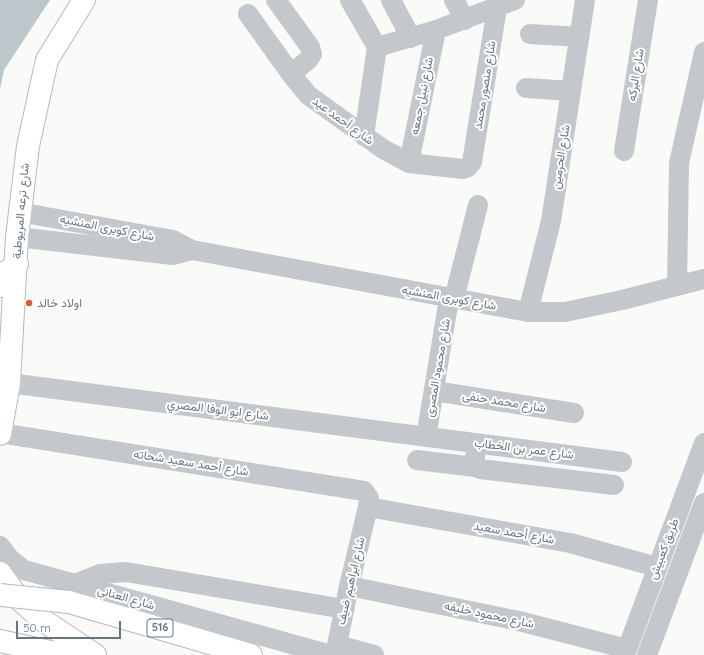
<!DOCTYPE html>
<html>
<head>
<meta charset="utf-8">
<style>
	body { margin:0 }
	#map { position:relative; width:704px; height:655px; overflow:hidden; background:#fafaf8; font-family:Quicksand,sans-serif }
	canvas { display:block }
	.scale { position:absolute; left:16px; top:621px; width:105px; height:18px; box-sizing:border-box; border:2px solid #657683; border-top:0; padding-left:5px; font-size:12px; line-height:14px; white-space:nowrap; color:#657683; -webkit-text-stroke:3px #fff; paint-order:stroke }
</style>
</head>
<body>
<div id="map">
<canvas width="704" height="655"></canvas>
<div class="scale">50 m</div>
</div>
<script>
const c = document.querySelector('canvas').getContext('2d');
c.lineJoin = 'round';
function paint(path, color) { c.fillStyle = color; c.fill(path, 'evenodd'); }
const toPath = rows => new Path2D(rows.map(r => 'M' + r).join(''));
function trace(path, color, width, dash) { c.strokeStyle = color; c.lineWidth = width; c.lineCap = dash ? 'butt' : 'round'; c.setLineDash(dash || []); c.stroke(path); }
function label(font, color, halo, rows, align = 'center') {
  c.font = font + ' Quicksand,Vazirmatn,sans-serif'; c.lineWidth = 4; c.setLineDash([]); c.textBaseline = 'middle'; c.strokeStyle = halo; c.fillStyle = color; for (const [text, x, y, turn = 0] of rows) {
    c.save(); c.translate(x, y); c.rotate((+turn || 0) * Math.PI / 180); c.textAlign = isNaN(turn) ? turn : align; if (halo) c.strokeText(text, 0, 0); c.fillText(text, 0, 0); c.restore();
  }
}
const water = toPath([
	[0,0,50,0,4,70,0,89]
]);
const minor = toPath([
	[276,0,310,47,312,54,308,60,291,74],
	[350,0,377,47,364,136],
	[391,0,411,38],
	[454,0,465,20],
	[248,14,291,74,308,95,383,149,409,163,463,169,468,167,472,162,497,8],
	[530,34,579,37],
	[377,47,436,30,515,0],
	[526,88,571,91],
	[624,151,648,0],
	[409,163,436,30],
	[19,212,173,240,192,250,528,312,565,312,622,300,704,279],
	[17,237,173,255,192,250],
	[677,286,679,163,704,52],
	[454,299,478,205],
	[528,312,551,221,585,0],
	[9,383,622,462],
	[434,391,574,413],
	[0,433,364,491,369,498,368,507,349,586,335,655],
	[426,437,449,299],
	[477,443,474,463,475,467,480,469,614,485],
	[417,460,475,467],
	[368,507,570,543,657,567],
	[0,546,9,558,24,570,331,655],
	[75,584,100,574,126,572,344,609],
	[349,586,519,621,627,649],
	[337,645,374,655],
	[625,655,704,443],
	[647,655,704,503]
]);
const major = toPath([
	[0,434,9,383,17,237,28,146,47,60,84,0]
]);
const highway = toPath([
	[0,286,5,273,17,264],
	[0,573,20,600,44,621,95,655],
	[69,602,251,655],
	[0,641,64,655]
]);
const highwayBridge = toPath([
	[0,595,69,602]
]);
const markers = [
	[29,303,4,"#e4572e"]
];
const shields = [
	[160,628,26]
];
const shieldNames = [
	["516",160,628]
];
const streetNames = [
	["شارع البركه",636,75,-81],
	["شارع منصور محمد",485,85,-81],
	["شارع نبيل جمعه",422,96,-79],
	["شارع أحمد عيد",343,121,36],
	["شارع الحرمين",561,157,-81],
	["شارع ترعه المريوطية",21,211,-85],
	["شارع كوبرى المنشيه",107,228,11],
	["شارع كوبرى المنشيه",449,298,10],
	["شارع محمود المصرى",438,368,-80],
	["شارع محمد حنفى",504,402,9],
	["شارع ابو الوفا المصري",218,410,7],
	["شارع عمر بن الخطاب",524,449,7],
	["شارع أحمد سعيد شحاته",191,463,9],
	["شارع أحمد سعيد",514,533,10],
	["طريق كعبيش",664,549,-69],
	["شارع ابراهيم ضيف",351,581,-77],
	["شارع العنانى",126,598,16],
	["شارع محمود خليفه",489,615,12]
];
const poiNames = [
	["اولاد خالد",37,303]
];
paint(water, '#bbc7cb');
trace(major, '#b5babe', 24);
trace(highway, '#b4b9bd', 24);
trace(minor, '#c3c8cc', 20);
trace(major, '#fff', 22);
trace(highway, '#fff', 22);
trace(highwayBridge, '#b4b9bd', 24, []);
trace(highwayBridge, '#fff', 22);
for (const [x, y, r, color] of markers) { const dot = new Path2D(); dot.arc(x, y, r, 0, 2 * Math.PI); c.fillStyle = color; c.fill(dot); trace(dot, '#fff', 1.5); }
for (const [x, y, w] of shields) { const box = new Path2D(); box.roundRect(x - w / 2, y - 9, w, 18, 3); c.fillStyle = '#fff'; c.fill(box); trace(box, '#657683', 1); }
label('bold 11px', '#657683', null, shieldNames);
label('12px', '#657683', '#fff', streetNames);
label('12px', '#657683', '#fff', poiNames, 'left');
</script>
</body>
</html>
